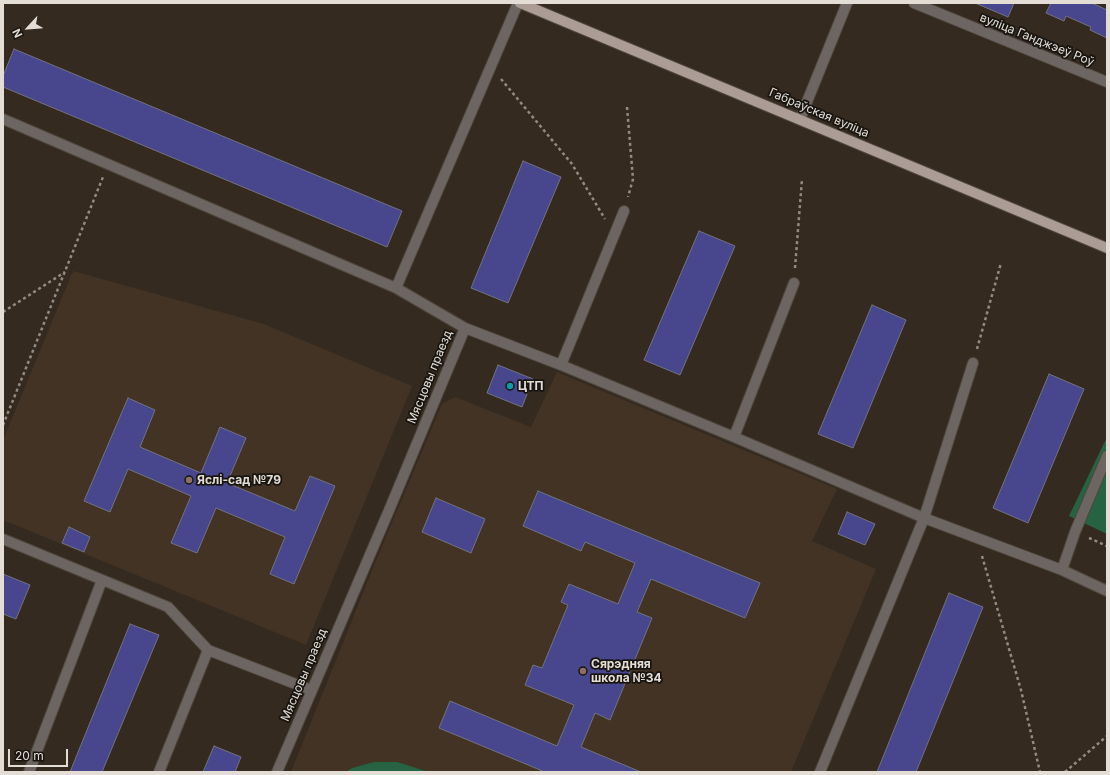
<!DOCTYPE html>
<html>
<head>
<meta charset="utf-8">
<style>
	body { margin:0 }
	#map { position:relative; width:1110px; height:775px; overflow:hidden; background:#342a20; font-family:Inter,sans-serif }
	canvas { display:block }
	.frame { position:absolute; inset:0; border:4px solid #e3ddd6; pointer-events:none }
	.north { position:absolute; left:8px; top:8px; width:40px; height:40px; -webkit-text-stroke:3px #18140f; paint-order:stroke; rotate:244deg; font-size:11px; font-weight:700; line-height:16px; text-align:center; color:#e3ddd6 }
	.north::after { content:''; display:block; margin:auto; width:14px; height:18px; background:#e3ddd6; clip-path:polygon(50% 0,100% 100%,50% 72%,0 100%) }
	.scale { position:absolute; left:8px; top:749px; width:60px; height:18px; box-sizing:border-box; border:2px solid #e3ddd6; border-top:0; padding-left:5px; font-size:12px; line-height:14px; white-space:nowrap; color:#e3ddd6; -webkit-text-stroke:3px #18140f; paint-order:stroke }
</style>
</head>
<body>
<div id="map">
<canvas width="1110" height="775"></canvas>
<div class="frame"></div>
<div class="north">N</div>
<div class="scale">20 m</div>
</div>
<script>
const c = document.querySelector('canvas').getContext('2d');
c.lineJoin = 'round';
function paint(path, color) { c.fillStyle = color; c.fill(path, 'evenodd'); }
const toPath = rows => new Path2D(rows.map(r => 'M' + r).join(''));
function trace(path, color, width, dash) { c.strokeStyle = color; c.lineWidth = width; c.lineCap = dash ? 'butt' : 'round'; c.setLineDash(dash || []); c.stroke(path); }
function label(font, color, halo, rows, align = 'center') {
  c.font = font + ' Inter,sans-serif'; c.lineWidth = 3.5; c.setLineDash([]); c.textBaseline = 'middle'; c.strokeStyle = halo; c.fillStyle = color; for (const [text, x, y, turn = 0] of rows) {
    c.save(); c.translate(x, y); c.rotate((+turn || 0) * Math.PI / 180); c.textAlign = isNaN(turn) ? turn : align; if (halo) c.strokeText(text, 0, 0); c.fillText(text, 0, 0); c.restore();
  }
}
const built = toPath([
	[73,271,264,324,412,386,306,645,3,520,3,440],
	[557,372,837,489,812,541,876,569,791,772,291,772,377,558,442,404,455,397,531,427]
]);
const green = toPath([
	[1107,437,1107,534,1069,516],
	[374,762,397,762,429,772,346,772,352,768]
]);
const building = toPath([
	[975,3,1014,3,1008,17,975,3],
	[1051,3,1092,3,1107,10,1107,38,1090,30,1091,27,1066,16,1064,21,1046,13,1051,3],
	[14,49,402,211,387,247,3,87,3,76,14,49],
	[523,161,561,177,508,303,471,288,523,161],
	[699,231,735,246,680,375,644,360,699,231],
	[872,305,906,320,853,448,818,434,872,305],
	[498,365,533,379,522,407,487,393,498,365],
	[1049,374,1084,389,1028,523,993,508,1049,374],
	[128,398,155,410,140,447,201,473,220,427,246,438,227,483,295,511,310,476,335,486,294,584,270,574,285,537,216,508,197,553,171,543,191,496,128,469,110,512,84,501,128,398],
	[538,491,760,583,745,618,651,579,637,612,652,618,610,720,595,713,581,747,641,772,545,772,439,728,450,701,557,746,574,705,525,685,533,665,542,668,568,605,561,602,569,584,618,604,635,563,585,542,581,551,523,526,538,491],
	[436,498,485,519,471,553,422,532,436,498],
	[847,512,875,524,865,545,838,534,847,512],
	[69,527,90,537,84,552,62,543,69,527],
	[3,574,30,585,16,619,3,614,3,574],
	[949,593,983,607,916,772,877,772,949,593],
	[130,624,159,635,102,772,70,772,130,624],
	[214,746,241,757,235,772,203,772,214,746]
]);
const path = toPath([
	[501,79,572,164,605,219],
	[627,107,633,179,628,197],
	[795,268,802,179],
	[3,312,65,272],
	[977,349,1001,263],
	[3,425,103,177],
	[1089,538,1107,546],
	[982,556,1021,690,1040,772],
	[1065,772,1107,736]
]);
const minor = toPath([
	[914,3,1107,82],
	[3,119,396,288],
	[800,119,847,3],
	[465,328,561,365,734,437,924,518,1062,570,1107,591],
	[561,365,624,211],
	[734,437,794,283],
	[3,539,168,607,208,650,311,690],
	[1062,570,1075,532,1107,456],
	[29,772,102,580],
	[159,772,208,650],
	[277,772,390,508,465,328,396,288,518,3],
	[820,772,924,518,973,363]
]);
const major = toPath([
	[520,3,1107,248]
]);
const markers = [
	[510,386,4,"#0f9aa8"],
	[189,480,4,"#8d6e63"],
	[583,671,4,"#8d6e63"]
];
const streetNames = [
	["вуліца Ганджэеў Роў",1037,40,22],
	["Габраўская вуліца",819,113,23],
	["Мясцовы праезд",430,377,-68],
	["Мясцовы праезд",304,675,-67]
];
const poiNames = [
	["ЦТП",518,386],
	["Яслі-сад №79",197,480],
	["Сярэдняя",591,664],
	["школа №34",591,678]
];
paint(built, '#423324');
paint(green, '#256342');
paint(building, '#48468c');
trace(building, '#717381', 1);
trace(minor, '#50473d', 12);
trace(major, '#50473d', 12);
trace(path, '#938b83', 2.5, [3, 3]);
trace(minor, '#6c6562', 10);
trace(major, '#ab9d96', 10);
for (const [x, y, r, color] of markers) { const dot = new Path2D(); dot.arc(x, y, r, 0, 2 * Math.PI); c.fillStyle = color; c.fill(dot); trace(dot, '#18140f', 1.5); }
label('12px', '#e3ddd6', '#18140f', streetNames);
label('bold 12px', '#e3ddd6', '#18140f', poiNames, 'left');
</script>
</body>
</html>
